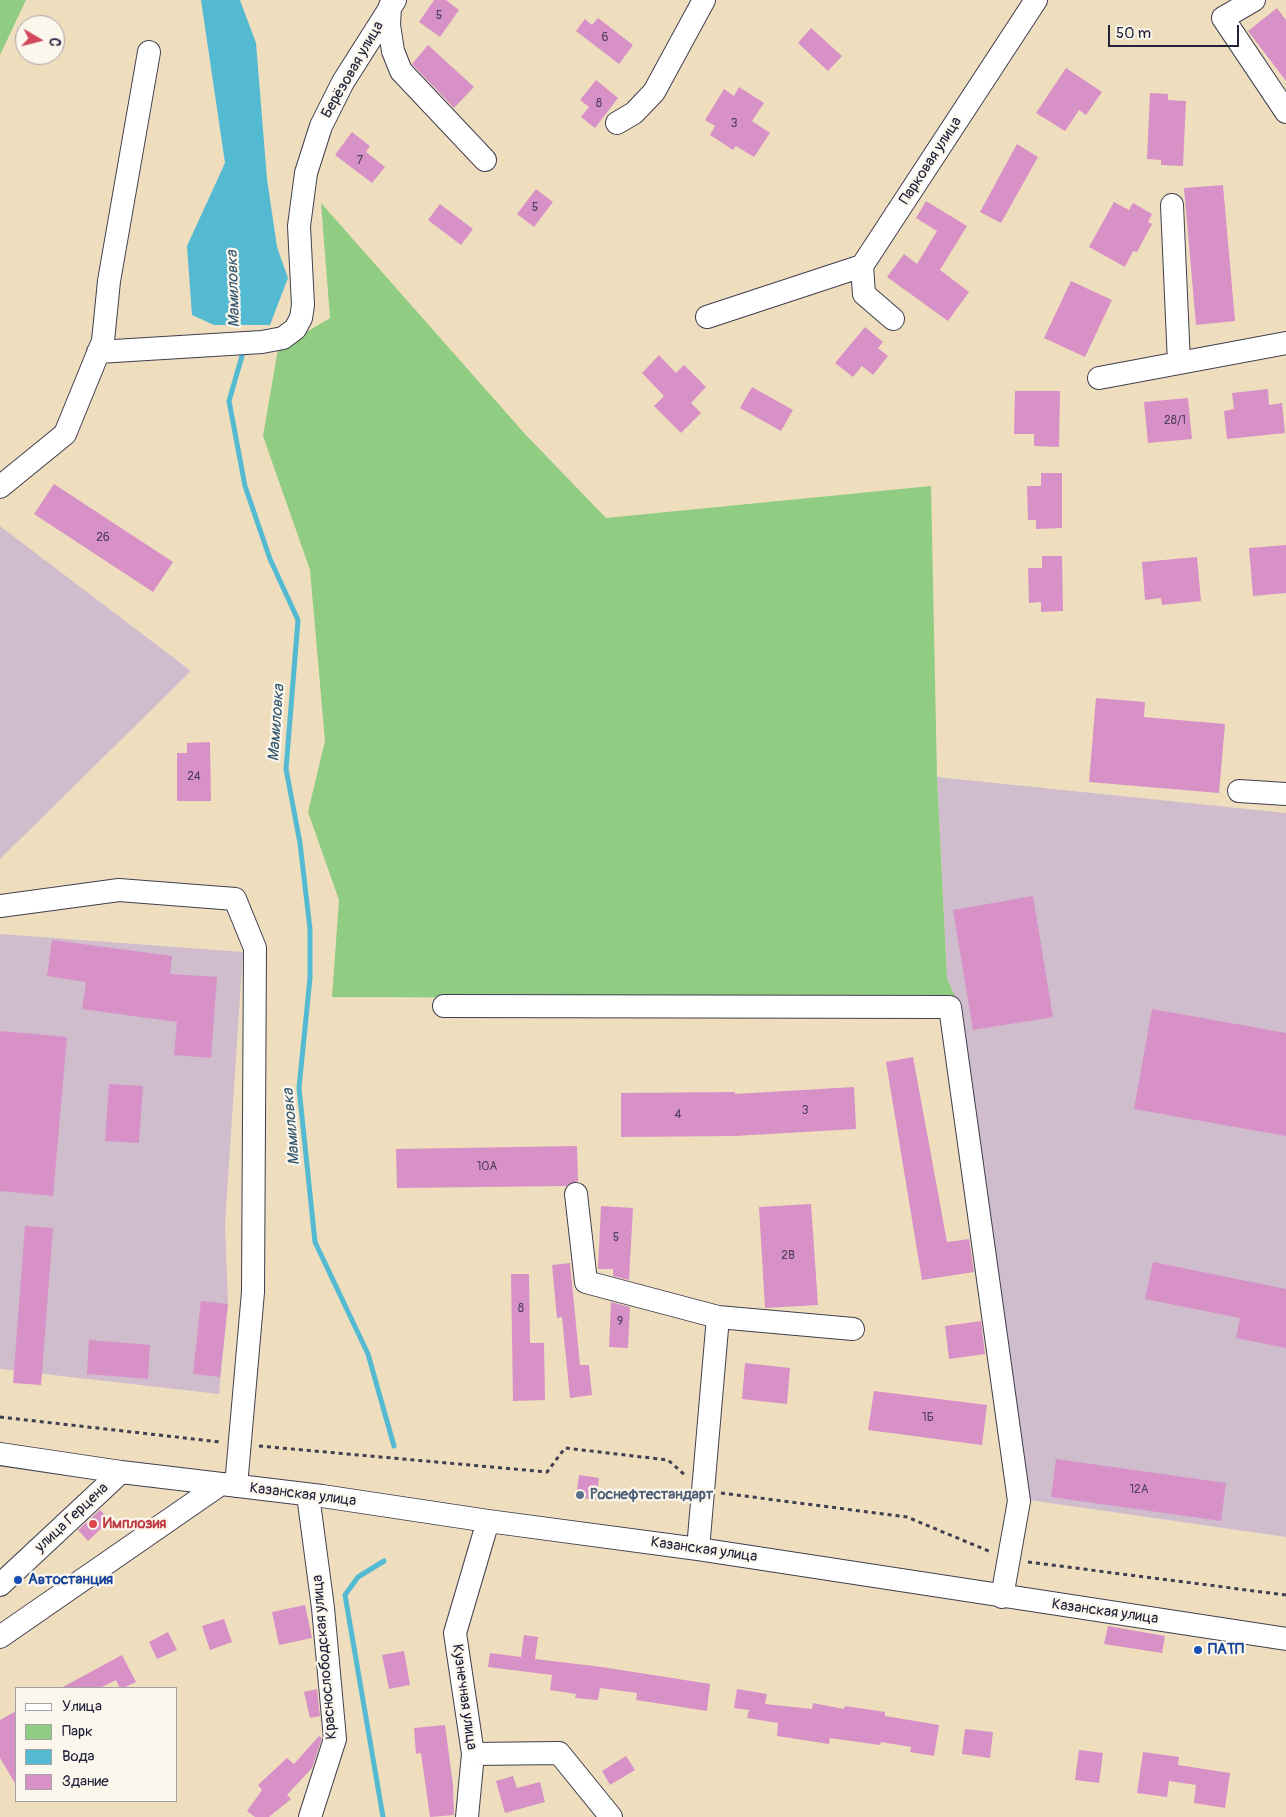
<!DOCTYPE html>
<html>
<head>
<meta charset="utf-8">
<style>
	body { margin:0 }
	#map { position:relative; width:1286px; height:1817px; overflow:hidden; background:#eedebe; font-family:Pangolin,sans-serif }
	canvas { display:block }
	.legend { position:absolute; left:15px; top:1687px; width:162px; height:115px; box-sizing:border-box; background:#fbf7ec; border:1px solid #a4a2a5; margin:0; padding:6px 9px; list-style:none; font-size:15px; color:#22223b }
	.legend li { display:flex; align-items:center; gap:10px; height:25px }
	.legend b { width:25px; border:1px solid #a4a2a5 }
	.north { position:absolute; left:15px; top:15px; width:50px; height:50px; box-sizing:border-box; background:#fbf7ec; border:1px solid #a4a2a5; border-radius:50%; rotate:98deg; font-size:14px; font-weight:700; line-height:20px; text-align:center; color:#22223b }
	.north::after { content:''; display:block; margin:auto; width:18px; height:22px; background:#d1495b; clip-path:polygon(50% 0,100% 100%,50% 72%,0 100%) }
	.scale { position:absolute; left:1108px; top:25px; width:131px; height:22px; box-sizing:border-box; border:2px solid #22223b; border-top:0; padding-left:6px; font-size:15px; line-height:18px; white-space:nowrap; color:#22223b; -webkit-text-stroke:4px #fbf7ec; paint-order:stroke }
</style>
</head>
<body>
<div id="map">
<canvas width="1286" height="1817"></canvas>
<ul class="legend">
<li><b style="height:6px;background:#fff"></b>Улица</li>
<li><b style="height:14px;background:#90cc81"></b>Парк</li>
<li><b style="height:14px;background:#54bad2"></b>Вода</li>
<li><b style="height:14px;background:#d791c6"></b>Здание</li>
</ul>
<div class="north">С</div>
<div class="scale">50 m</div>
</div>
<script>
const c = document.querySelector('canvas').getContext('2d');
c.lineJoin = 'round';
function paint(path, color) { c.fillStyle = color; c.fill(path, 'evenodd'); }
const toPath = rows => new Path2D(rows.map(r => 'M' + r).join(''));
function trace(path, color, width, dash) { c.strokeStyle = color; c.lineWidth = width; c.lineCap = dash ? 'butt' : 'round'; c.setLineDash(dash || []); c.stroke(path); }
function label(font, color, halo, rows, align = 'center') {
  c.font = font + ' Pangolin,sans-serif'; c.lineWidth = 4.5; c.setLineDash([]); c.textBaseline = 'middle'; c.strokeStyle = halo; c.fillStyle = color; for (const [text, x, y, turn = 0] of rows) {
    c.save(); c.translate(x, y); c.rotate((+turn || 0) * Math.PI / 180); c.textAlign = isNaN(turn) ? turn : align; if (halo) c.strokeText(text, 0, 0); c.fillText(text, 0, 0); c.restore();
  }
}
const industrial = toPath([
	[0,526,191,671,0,859],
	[937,777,1286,813,1286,1537,1022,1499,956,999,947,978],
	[0,934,243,952,225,1224,228,1302,219,1394,0,1369]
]);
const green = toPath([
	[0,0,26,0,0,55],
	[321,203,525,434,606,518,931,486,937,777,947,978,956,999,332,997,339,900,308,812,325,741,310,570,263,436,278,349,330,318]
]);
const water = toPath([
	[201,0,240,0,256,43,267,179,277,247,288,278,270,325,214,325,192,315,187,246,225,163]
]);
const stream = toPath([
	[244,349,229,401,245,486,270,559,298,620,286,769,300,843,310,929,310,978,299,1088,315,1242,368,1354,394,1446],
	[383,1817,345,1595,358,1577,384,1561]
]);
const building = toPath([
	[434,0,446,0,459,10,440,37,419,22],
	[1277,8,1286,20,1286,81,1248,31],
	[598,18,633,45,619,64,576,31,585,19,592,25],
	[811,28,842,56,828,71,798,43],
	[428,45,474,87,454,108,412,64],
	[1066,68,1102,92,1086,115,1079,110,1065,131,1036,113],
	[596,80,618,98,595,128,581,117,589,107,580,100],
	[739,87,764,103,752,121,770,133,754,157,736,146,733,150,710,135,715,126,705,120,724,89,734,96],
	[1150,93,1168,94,1168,100,1186,101,1183,166,1161,165,1161,160,1147,159],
	[352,132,370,146,366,152,385,167,372,183,335,155],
	[1017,144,1038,157,1001,223,980,212],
	[1223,185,1235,321,1196,325,1184,188],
	[536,189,553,202,534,227,517,214],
	[926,201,967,226,940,270,969,292,948,321,887,277,904,254,917,264,937,231,916,218],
	[1114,202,1129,210,1133,203,1152,214,1148,222,1152,224,1137,252,1133,251,1125,267,1089,247],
	[440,204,473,229,461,245,428,220],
	[1071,281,1112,300,1085,357,1044,338],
	[865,327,883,342,878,348,888,356,873,375,862,366,853,377,835,363],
	[659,355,676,373,684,365,706,387,691,403,701,413,681,433,654,406,664,396,642,373],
	[752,387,793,410,781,431,740,408],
	[1268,389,1269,405,1282,403,1285,433,1227,439,1224,411,1234,409,1232,393],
	[1015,391,1060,391,1059,447,1034,446,1034,434,1014,434],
	[1188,398,1192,439,1148,443,1144,402],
	[1041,473,1062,473,1062,528,1036,529,1036,520,1028,520,1027,486,1041,486],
	[54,484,173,562,153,592,34,514],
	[1286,545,1286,593,1253,596,1249,548],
	[1042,556,1062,556,1063,611,1041,612,1041,602,1029,603,1028,568,1042,568],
	[1197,557,1201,601,1162,605,1161,598,1145,600,1142,562],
	[1096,698,1145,702,1144,717,1225,724,1219,793,1089,782],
	[210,742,211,801,177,801,177,753,187,753,187,743],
	[1033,896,1053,1017,973,1030,953,910],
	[52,940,172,956,170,974,217,977,211,1058,174,1055,177,1022,82,1009,86,982,47,976],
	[1152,1009,1286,1033,1286,1136,1134,1109],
	[0,1031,67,1037,53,1196,0,1191],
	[913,1057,947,1242,969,1239,974,1272,922,1280,886,1062],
	[109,1084,143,1086,139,1143,105,1141],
	[854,1087,856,1129,735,1136,621,1137,621,1093,735,1092,735,1094],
	[577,1146,578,1181,566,1186,397,1188,396,1149],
	[811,1204,818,1305,765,1308,759,1207],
	[601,1206,633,1208,629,1280,613,1276,613,1269,598,1269],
	[25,1226,53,1228,41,1385,13,1383],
	[1153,1262,1286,1289,1286,1348,1236,1338,1240,1318,1145,1299],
	[570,1263,580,1365,589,1365,592,1395,570,1398,562,1317,557,1318,552,1265],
	[511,1274,529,1274,530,1343,544,1343,545,1400,513,1401],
	[201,1301,228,1304,220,1377,193,1374],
	[611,1302,630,1307,628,1348,609,1347],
	[981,1321,985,1354,949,1359,945,1326],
	[89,1340,150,1345,148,1379,87,1374],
	[745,1363,790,1368,787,1404,742,1399],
	[874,1391,987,1405,982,1445,868,1430],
	[1056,1459,1226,1483,1221,1521,1051,1497],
	[579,1475,599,1478,596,1500,576,1497],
	[100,1510,110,1520,88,1541,78,1530],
	[305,1605,312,1638,279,1645,272,1612],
	[224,1619,232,1642,210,1650,202,1626],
	[1108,1626,1165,1636,1162,1653,1104,1644],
	[168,1632,177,1650,157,1659,149,1642],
	[524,1635,538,1637,535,1659,602,1667,710,1684,707,1711,636,1700,637,1693,600,1688,598,1700,575,1698,576,1694,550,1690,552,1675,488,1667,490,1653,521,1657],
	[404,1651,410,1685,389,1689,382,1655],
	[122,1655,136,1682,123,1688,120,1688,116,1680,100,1688,61,1688],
	[317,1689,320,1716,310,1718,304,1692],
	[737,1689,767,1694,765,1704,812,1709,813,1703,844,1709,845,1706,885,1712,885,1716,939,1725,934,1756,910,1752,911,1747,881,1742,880,1745,830,1738,829,1744,777,1736,778,1723,747,1718,749,1710,734,1708],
	[16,1711,16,1785,0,1758,0,1720],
	[445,1725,453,1785,454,1815,430,1817,421,1753,416,1754,414,1728],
	[965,1729,993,1732,990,1758,962,1754],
	[319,1736,322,1738,312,1768,287,1795,291,1799,269,1817,255,1817,247,1811,262,1790,258,1785,287,1758,294,1764],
	[1079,1750,1103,1753,1099,1783,1075,1780],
	[1143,1752,1179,1757,1178,1765,1230,1773,1225,1808,1194,1803,1196,1785,1169,1781,1167,1797,1137,1793],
	[626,1756,635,1770,610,1785,602,1771],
	[513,1776,517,1788,540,1782,545,1802,505,1813,496,1781]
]);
const path = toPath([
	[0,1417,220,1442],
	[259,1446,547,1472,565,1448,668,1460,686,1476],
	[721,1493,907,1517,991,1552],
	[1028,1562,1286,1595]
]);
const minor = toPath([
	[1254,0,1223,18,1286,112],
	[390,6,389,25,393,51,401,71,485,160],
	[617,123,634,113,654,92,704,0],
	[1172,205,1179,363],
	[707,317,862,266],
	[893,319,864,294,862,266,1036,0],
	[98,352,262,342,283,338,295,329,301,318,303,305,299,226,306,173,321,126,343,82,395,0],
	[1099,378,1286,343],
	[0,487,65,434,103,341,109,281,149,52],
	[1239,791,1286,794],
	[0,906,119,890,235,899,255,948,253,1292,236,1486],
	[444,1006,950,1007,1019,1501,1002,1597],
	[576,1194,586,1282,718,1317],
	[0,1454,121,1472,322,1496,488,1521,698,1549,1286,1639],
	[308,1495,323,1608,335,1739,310,1817],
	[698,1549,718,1317,853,1329],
	[0,1585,121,1472],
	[0,1637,221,1484],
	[473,1754,559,1753,611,1817],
	[467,1817,473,1754,455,1633,488,1521]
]);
const markers = [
	[580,1495,5,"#5c6f8a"],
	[93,1524,5,"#e0444e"],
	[18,1580,5,"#1a4fb4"],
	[1198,1650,5,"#1a4fb4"]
];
const numberNames = [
	["5",439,16],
	["6",605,38],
	["8",599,104],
	["3",734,124],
	["7",360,161],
	["5",535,208],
	["28/1",1175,421],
	["26",103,538],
	["24",194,777],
	["3",805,1111],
	["4",678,1115],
	["10А",487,1167],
	["5",616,1238],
	["2В",788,1256],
	["8",521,1309],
	["9",620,1322],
	["1Б",928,1418],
	["12А",1139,1490]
];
const streetNames = [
	["Берёзовая улица",353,70,-60],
	["Парковая улица",931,161,-57],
	["Казанская улица",303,1495,7],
	["улица Герцена",72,1518,-43],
	["Казанская улица",704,1550,8],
	["Казанская улица",1105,1612,8],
	["Краснослободская улица",325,1657,-95],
	["Кузнечная улица",464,1697,82]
];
const serviceNames = [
	["Роснефтестандарт",590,1495]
];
const healthNames = [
	["Имплозия",103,1524]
];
const transitNames = [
	["Автостанция",28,1580],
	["ПАТП",1208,1650]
];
const waterNames = [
	["Мамиловка",234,289,-92],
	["Мамиловка",277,723,-86],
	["Мамиловка",292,1127,-95]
];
paint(industrial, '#cfbdce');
paint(green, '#90cc81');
paint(water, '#54bad2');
trace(stream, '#54bad2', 5);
paint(building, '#d791c6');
trace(minor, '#413e4f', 24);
trace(path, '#413e4f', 3, [4, 4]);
trace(minor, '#fff', 22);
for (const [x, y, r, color] of markers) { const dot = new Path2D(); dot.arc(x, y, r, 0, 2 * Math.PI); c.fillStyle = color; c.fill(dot); trace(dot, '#fbf7ec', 2); }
label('12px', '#4f3e5e', null, numberNames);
label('15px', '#22223b', '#fbf7ec', streetNames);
label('bold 15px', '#4e5e75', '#fbf7ec', serviceNames, 'left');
label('bold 15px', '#be3a42', '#fbf7ec', healthNames, 'left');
label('bold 15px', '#164399', '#fbf7ec', transitNames, 'left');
label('italic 16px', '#345770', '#fbf7ec', waterNames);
</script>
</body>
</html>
